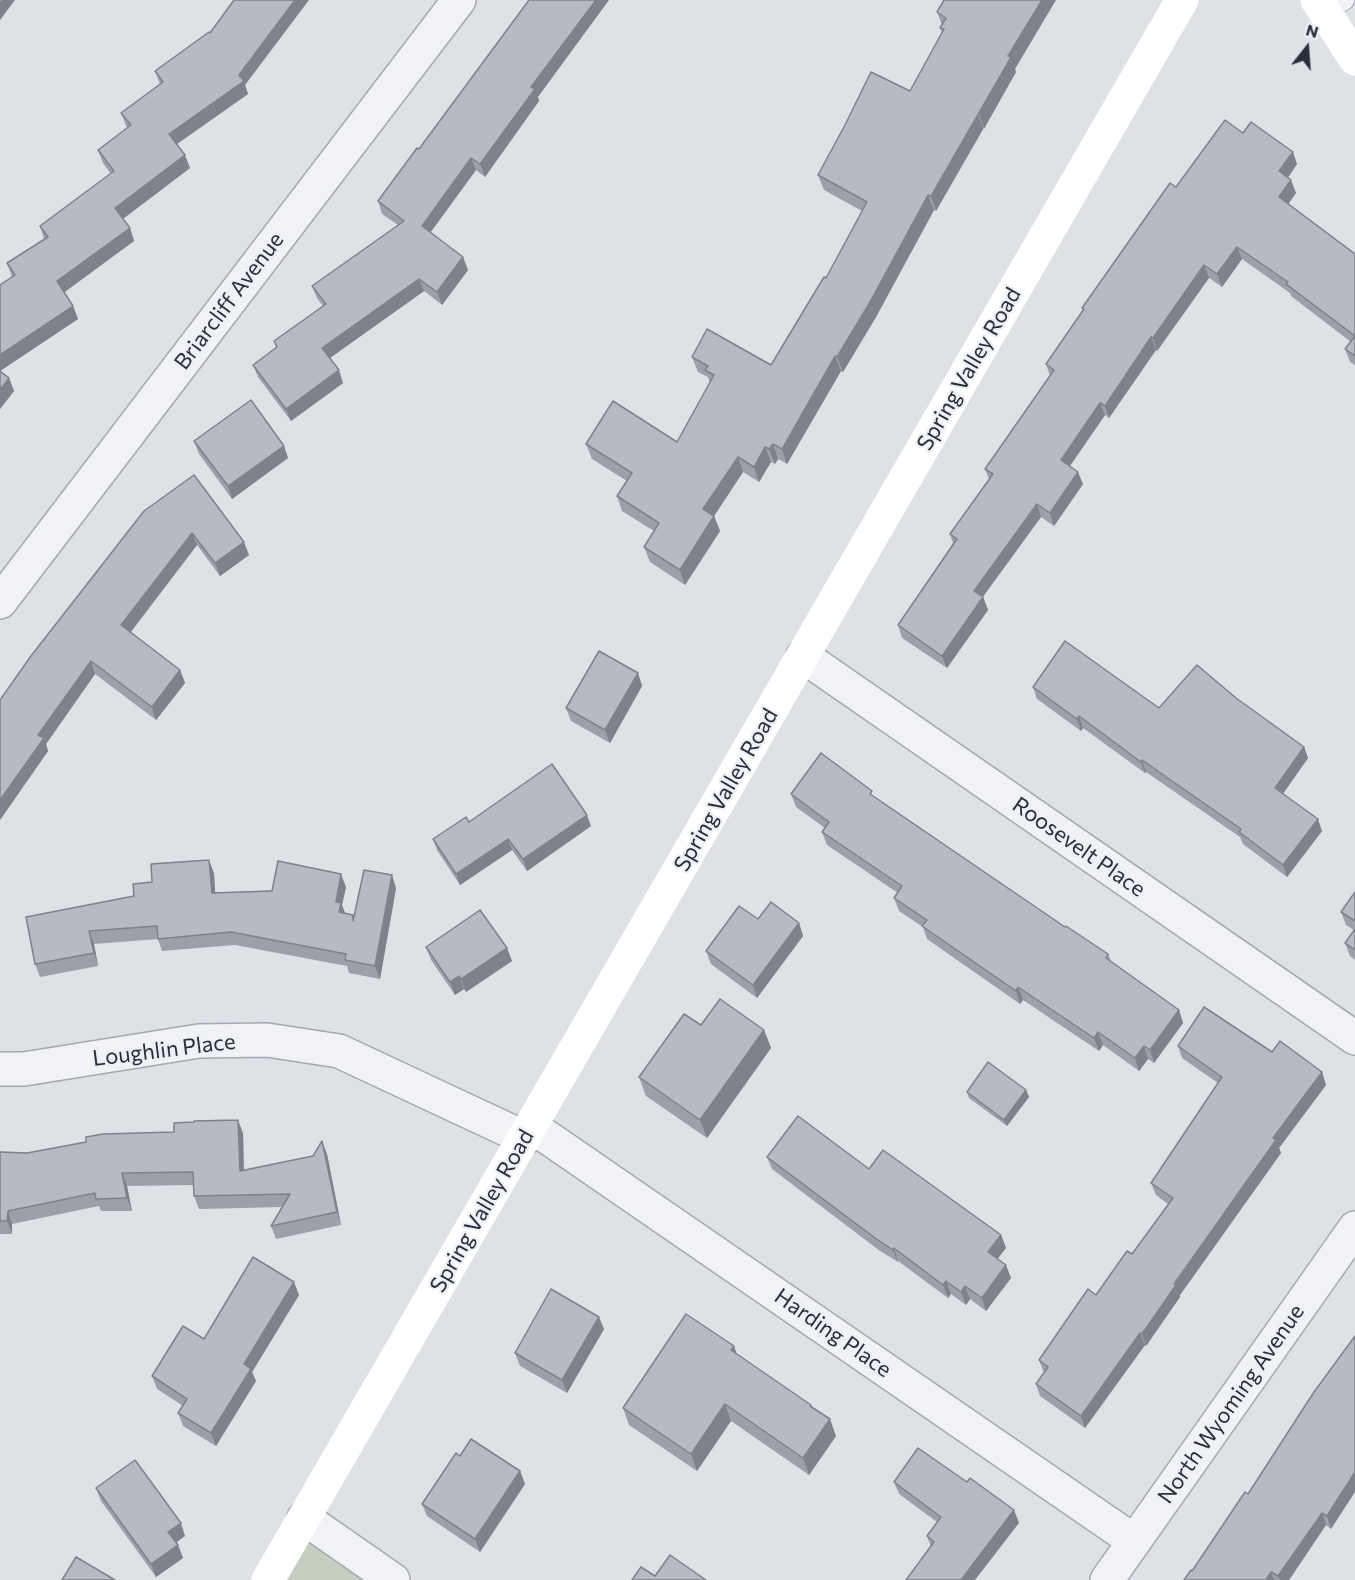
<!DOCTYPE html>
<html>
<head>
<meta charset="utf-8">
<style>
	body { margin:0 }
	#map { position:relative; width:1355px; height:1580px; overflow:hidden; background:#dee1e6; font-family:Commissioner,sans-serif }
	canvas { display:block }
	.north { position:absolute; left:1277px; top:18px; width:60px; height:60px; -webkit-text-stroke:4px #edf0f4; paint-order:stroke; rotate:17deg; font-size:16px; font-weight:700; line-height:24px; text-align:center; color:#282f3c }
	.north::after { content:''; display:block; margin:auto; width:21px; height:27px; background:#282f3c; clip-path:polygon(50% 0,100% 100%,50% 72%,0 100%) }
</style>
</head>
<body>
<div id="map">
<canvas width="1355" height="1580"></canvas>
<div class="north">N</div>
</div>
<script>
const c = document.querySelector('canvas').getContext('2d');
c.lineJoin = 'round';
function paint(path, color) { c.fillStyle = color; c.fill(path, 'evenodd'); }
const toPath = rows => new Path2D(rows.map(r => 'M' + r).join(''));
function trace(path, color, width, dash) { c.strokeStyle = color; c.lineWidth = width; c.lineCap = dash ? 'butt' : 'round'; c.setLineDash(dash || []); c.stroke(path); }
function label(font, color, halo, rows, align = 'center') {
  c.font = font + ' Commissioner,sans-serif'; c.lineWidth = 4.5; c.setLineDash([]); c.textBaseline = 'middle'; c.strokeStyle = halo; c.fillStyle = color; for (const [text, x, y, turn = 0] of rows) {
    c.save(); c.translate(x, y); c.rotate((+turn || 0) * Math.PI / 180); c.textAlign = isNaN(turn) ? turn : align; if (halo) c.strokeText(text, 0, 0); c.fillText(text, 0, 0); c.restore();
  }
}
const green = toPath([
	[304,1518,393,1580,268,1580]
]);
const lane = toPath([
	[1325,12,1344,0]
]);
const street = toPath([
	[0,602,459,0],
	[803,656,1355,1038],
	[0,1069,24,1069,199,1041,267,1040,339,1051,525,1138],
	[531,1126,1134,1541],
	[304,1518,393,1580],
	[1107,1580,1355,1228]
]);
const secondary = toPath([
	[1317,0,1355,59],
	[268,1580,1182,0]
]);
const wall = toPath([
	[937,12,1015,69,1016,72,936,211,934,210,876,317,843,372,841,371,787,464,778,459,775,464,771,462,759,482,743,472,714,516,720,531,685,585,650,562,644,547,654,531,622,511,617,496,627,481,592,459,586,444,677,442,710,383,708,377,698,372,692,357,771,365,826,278,862,211,824,190,818,175,910,91,942,33,940,28,942,25],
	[155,71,245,85,248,94,177,144,190,168,123,219,130,228,134,241,64,292,73,306,78,319,0,371,9,378,14,391,0,409,0,285,12,277,7,263,44,239,40,226,111,174,103,163,98,150,127,128,121,113,160,84],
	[538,97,539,101,485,177,476,170,431,232,468,270,442,305,424,291,330,358,343,383,291,421,258,377,253,365,276,347,274,341,323,306,317,298,312,286,398,225,382,214,378,201,419,149],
	[1243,133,1297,164,1288,178,1296,193,1288,204,1355,254,1355,365,1350,362,1345,349,1351,342,1291,296,1290,293,1242,259,1222,287,1209,278,1157,351,1156,350,1109,418,1105,415,1070,466,1083,484,1054,526,1041,517,983,597,988,610,947,668,902,638,898,625,953,543,950,534,989,479,985,469,1050,376,1046,364,1083,311,1082,308,1176,187],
	[194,441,284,446,288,458,232,499,199,454],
	[144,511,249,555,220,576,197,545,131,632,180,670,185,683,156,720,95,674,46,744,48,751,0,820],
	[638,673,642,686,610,743,571,721,566,708],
	[1033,687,1159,708,1236,698,1304,747,1308,758,1283,794,1322,831,1287,877,1243,844,1240,837,1146,772,1145,773,1083,728,1081,731,1037,699],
	[791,794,874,796,1065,927,1108,954,1111,961,1179,1010,1183,1023,1154,1063,1148,1059,1139,1071,1103,1045,1099,1051,1023,1000,1020,1004,927,939,923,927,899,911,894,898,898,893,827,845,822,832,825,828,796,807],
	[469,822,591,826,527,871,512,850,460,885,437,850,433,839],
	[214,873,215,893,346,887,342,905,345,913,354,917,396,888,380,979,349,973,347,966,235,945,162,951,158,939,94,944,98,966,40,977,35,964,152,882],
	[1355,892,1355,960,1350,956,1345,943,1354,930,1346,925,1341,912],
	[758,919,799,923,803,936,757,998,711,964,706,951],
	[426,947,507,948,512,961,466,992,464,989,455,995,431,960],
	[701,1025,764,1030,771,1048,707,1138,646,1096,639,1077],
	[1178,1046,1272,1052,1322,1072,1326,1085,1279,1148,1281,1153,1180,1295,1180,1297,1146,1346,1145,1345,1085,1428,1040,1396,1036,1384,1044,1373,1039,1360,1132,1254,1168,1204,1156,1195,1151,1183,1218,1083,1182,1058],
	[1026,1090,1029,1097,1007,1126,969,1098,967,1092],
	[243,1133,244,1170,327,1154,341,1225,276,1239,271,1226,283,1207,199,1209,194,1196,194,1185,127,1186,132,1211,101,1211,99,1206,12,1224,12,1234,0,1234,0,1152,27,1153],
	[767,1157,869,1169,1001,1235,1006,1248,997,1259,1011,1278,986,1311,970,1299,966,1305,951,1294,948,1298,898,1261,898,1262,880,1251,772,1169],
	[299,1295,252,1372,256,1381,216,1446,183,1426,178,1413,183,1406,157,1389,152,1376,204,1339],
	[604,1329,567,1393,520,1366,515,1353],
	[737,1354,812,1407,836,1436,809,1475,731,1421,697,1471,629,1425,623,1408],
	[1314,1392,1331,1529,1326,1525,1289,1580,1184,1580,1192,1571,1248,1494],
	[520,1471,525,1484,480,1552,427,1516,422,1504],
	[894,1482,967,1482,1014,1510,1019,1523,931,1547,927,1536,937,1522,899,1494],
	[96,1488,185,1536,176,1542,178,1545,183,1558,156,1577,101,1501]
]);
const shadedWall = toPath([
	[1,0,15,0,0,20,0,1],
	[295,0,309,0,245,85,248,94,174,146,169,134,239,75],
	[596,0,609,0,538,97,539,101,485,177,480,164,531,87],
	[1042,0,1056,0,1015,69,1016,72,984,129,979,114,1008,56],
	[978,114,983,129,936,211,931,196],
	[1293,152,1297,164,1283,184,1279,171],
	[185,155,190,168,120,221,115,208],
	[471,158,476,170,426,238,422,226],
	[1291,180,1296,193,1284,210,1279,197],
	[928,195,934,210,876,317,843,372,837,357],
	[130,228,134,241,62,294,57,281],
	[1237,247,1242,259,1222,287,1217,274],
	[463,257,468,270,442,305,437,292],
	[1204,265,1209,278,1157,351,1153,338],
	[419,279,424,291,327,360,322,348],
	[73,306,78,319,0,371,0,355],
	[1151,337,1156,350,1109,418,1105,406],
	[835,356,841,371,787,464,782,449],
	[339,370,343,383,291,421,286,409],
	[9,378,14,391,0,409,0,390],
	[1100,403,1105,415,1065,473,1061,460],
	[773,444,778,459,775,464,769,449],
	[284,446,288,458,232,499,228,486],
	[765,447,771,462,759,482,754,467],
	[738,457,743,472,714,516,720,531,685,585,680,570,703,509],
	[1078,472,1083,484,1054,526,1050,513],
	[1037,504,1041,517,978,603,974,591],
	[192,533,197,545,126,638,121,625],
	[244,542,249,555,220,576,215,563],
	[983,597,988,610,947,668,942,656],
	[91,661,95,674,46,744,48,751,0,820,0,800,38,735],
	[180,670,185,683,156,720,152,707],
	[638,673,642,686,610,743,605,730],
	[1079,716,1083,728,1081,731,1077,719],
	[1304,747,1308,758,1279,799,1275,788],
	[1142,760,1146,772,1145,773,1141,762],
	[587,815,591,826,527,871,523,859],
	[1318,819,1322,831,1287,877,1283,865],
	[508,839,512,850,460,885,456,874],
	[209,860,214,873,216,906,212,893],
	[341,874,346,887,342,905,346,916,344,925,336,902],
	[392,875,396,888,380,979,375,966],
	[799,923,803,936,757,998,753,985],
	[89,931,94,944,98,966,94,953],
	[507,948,512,961,466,992,461,979],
	[459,976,464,989,455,995,450,982],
	[1018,987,1023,1000,1020,1004,1016,991],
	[1179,1010,1183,1023,1154,1063,1150,1050],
	[764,1030,771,1048,707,1138,700,1120],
	[1098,1032,1103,1045,1099,1051,1094,1038],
	[1144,1046,1148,1059,1139,1071,1135,1058],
	[1322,1072,1326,1085,1279,1148,1281,1153,1180,1295,1180,1297,1146,1346,1142,1334,1273,1138],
	[1026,1090,1029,1097,1007,1126,1004,1120],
	[238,1120,243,1133,244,1183,240,1171],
	[322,1141,327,1154,341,1225,337,1212],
	[122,1173,127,1186,132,1211,127,1198],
	[8,1211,12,1224,12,1234,7,1221],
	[1001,1235,1006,1248,993,1265,988,1252],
	[894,1248,898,1261,898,1262,893,1250],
	[1006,1265,1011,1278,986,1311,982,1298],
	[946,1281,951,1294,948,1298,943,1285],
	[294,1282,299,1295,252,1372,256,1381,216,1446,211,1433,244,1364],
	[965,1286,970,1299,966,1305,961,1292],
	[599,1317,604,1329,567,1393,562,1380],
	[1140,1333,1145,1345,1085,1428,1081,1416],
	[734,1346,740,1363,731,1350],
	[725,1404,731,1421,697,1471,691,1454],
	[830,1419,836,1436,809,1475,803,1458],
	[520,1471,525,1484,480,1552,475,1539],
	[1355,1472,1355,1492,1331,1529,1327,1516],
	[1014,1510,1019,1523,975,1580,961,1580],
	[1322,1513,1326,1525,1289,1580,1280,1580,1278,1576],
	[181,1523,185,1536,173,1545,168,1532],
	[178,1545,183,1558,156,1577,151,1564],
	[1271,1572,1274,1580,1266,1580]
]);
const building = toPath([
	[234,0,295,0,239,75,244,81,169,134,185,155,115,208,130,228,57,281,73,306,0,355,0,285,15,275,7,263,48,237,40,226,114,171,98,150,131,125,121,113,163,82,155,71,209,32,210,33,234,0],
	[529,0,596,0,531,87,535,89,480,164,471,158,422,226,463,257,437,292,419,279,322,348,339,370,286,409,253,365,277,347,274,341,326,304,312,286,404,221,378,201,417,148,419,149,529,0],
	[944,0,1042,0,1008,56,1011,57,931,196,928,195,870,302,837,357,835,356,782,449,773,444,769,449,765,447,754,467,738,457,703,509,714,516,680,570,644,547,659,523,617,496,632,473,586,444,613,401,677,442,714,375,705,370,708,366,692,357,707,329,771,365,824,277,826,278,867,202,818,175,845,125,871,72,910,91,944,29,940,28,946,18,937,12,944,0],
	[1225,120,1243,133,1251,122,1293,152,1279,171,1291,180,1279,197,1355,254,1355,356,1345,349,1355,336,1286,284,1288,282,1237,247,1217,274,1204,265,1153,338,1151,337,1105,406,1100,403,1061,460,1078,472,1050,513,1037,504,974,591,983,597,942,656,898,625,957,539,950,534,993,474,985,469,1054,370,1046,364,1084,309,1082,308,1170,183,1176,187,1225,120],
	[0,371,9,378,0,390,0,371],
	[251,400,284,446,228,486,194,441,251,400],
	[194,475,244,542,215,563,192,533,121,625,180,670,152,707,91,661,38,735,44,738,0,800,0,700,31,656,144,511,194,475],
	[1065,641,1159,708,1197,665,1236,698,1304,747,1275,788,1318,819,1283,865,1239,832,1241,829,1142,760,1141,762,1079,716,1077,719,1033,687,1065,641],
	[599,651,638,673,605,730,566,708,599,651],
	[821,753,872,791,870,794,1065,927,1066,926,1108,954,1106,958,1179,1010,1150,1050,1144,1046,1135,1058,1098,1032,1094,1038,1018,987,1016,991,922,926,927,920,894,898,902,886,822,832,829,822,791,794,821,753],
	[552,764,587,815,523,859,508,839,456,874,433,839,466,817,469,822,552,764],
	[209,860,212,893,272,891,278,861,341,874,336,902,341,903,339,912,353,915,353,921,364,870,392,875,375,966,345,960,346,954,231,932,158,939,157,926,89,931,94,953,35,964,26,917,134,896,133,884,152,882,151,864,209,860],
	[1355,892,1355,921,1341,912,1355,892],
	[771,902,799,923,753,985,706,951,739,906,758,919,771,902],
	[480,910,507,948,461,979,459,976,450,982,426,947,480,910],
	[1355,929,1355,950,1345,943,1355,929],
	[720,999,764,1030,700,1120,639,1077,684,1014,701,1025,720,999],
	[1204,1007,1272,1052,1280,1041,1322,1072,1273,1138,1276,1140,1174,1284,1176,1285,1142,1334,1140,1333,1081,1416,1036,1384,1048,1367,1039,1360,1088,1289,1096,1295,1127,1251,1132,1254,1173,1198,1151,1183,1222,1077,1178,1046,1204,1007],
	[988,1062,1026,1090,1004,1120,967,1092,988,1062],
	[798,1116,869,1169,883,1150,1001,1235,988,1252,1006,1265,982,1298,965,1286,961,1292,946,1281,943,1285,894,1248,893,1250,875,1238,767,1157,798,1116],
	[238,1120,240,1171,313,1156,322,1141,337,1212,271,1226,290,1194,194,1196,193,1172,122,1173,127,1198,96,1199,95,1193,8,1211,7,1221,0,1221,0,1152,27,1153,86,1142,86,1137,103,1134,174,1132,174,1123,194,1122,194,1121,238,1120],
	[253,1257,294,1282,244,1364,251,1369,211,1433,178,1413,187,1399,152,1376,183,1326,204,1339,253,1257],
	[551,1289,599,1317,562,1380,515,1353,551,1289],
	[686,1314,734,1346,731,1350,811,1405,810,1406,830,1419,803,1458,725,1404,691,1454,623,1408,686,1314],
	[1355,1336,1355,1472,1327,1516,1322,1513,1278,1576,1271,1572,1266,1580,1184,1580,1191,1570,1192,1571,1245,1492,1248,1494,1314,1392,1355,1336],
	[471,1439,520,1471,475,1539,422,1504,456,1453,460,1456,471,1439],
	[918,1448,967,1482,970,1478,1014,1510,961,1580,906,1580,934,1542,927,1536,941,1517,894,1482,918,1448],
	[135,1460,181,1523,168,1532,178,1545,151,1564,96,1488,135,1460],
	[670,1555,706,1580,632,1580,641,1567,655,1576,670,1555],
	[76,1557,115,1580,62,1580,76,1557]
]);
const streetNames = [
	["Briarcliff Avenue",229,301,-53],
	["Spring Valley Road",969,369,-60],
	["Spring Valley Road",726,790,-60],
	["Roosevelt Place",1079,847,35],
	["Loughlin Place",164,1050,-7],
	["Spring Valley Road",482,1211,-60],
	["Harding Place",833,1333,35],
	["North Wyoming Avenue",1231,1404,-55]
];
paint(green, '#c3d0c0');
trace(lane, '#a4a8b0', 22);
trace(street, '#a4a8b0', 36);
trace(lane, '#f0f2f5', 20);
trace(street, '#f0f2f5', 33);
trace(secondary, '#fff', 33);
paint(wall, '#9da0a8');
paint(shadedWall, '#7f8288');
paint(building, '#b6bac3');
trace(building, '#7f8288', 1.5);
label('22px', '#282f3c', '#edf0f4', streetNames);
</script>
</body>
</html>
